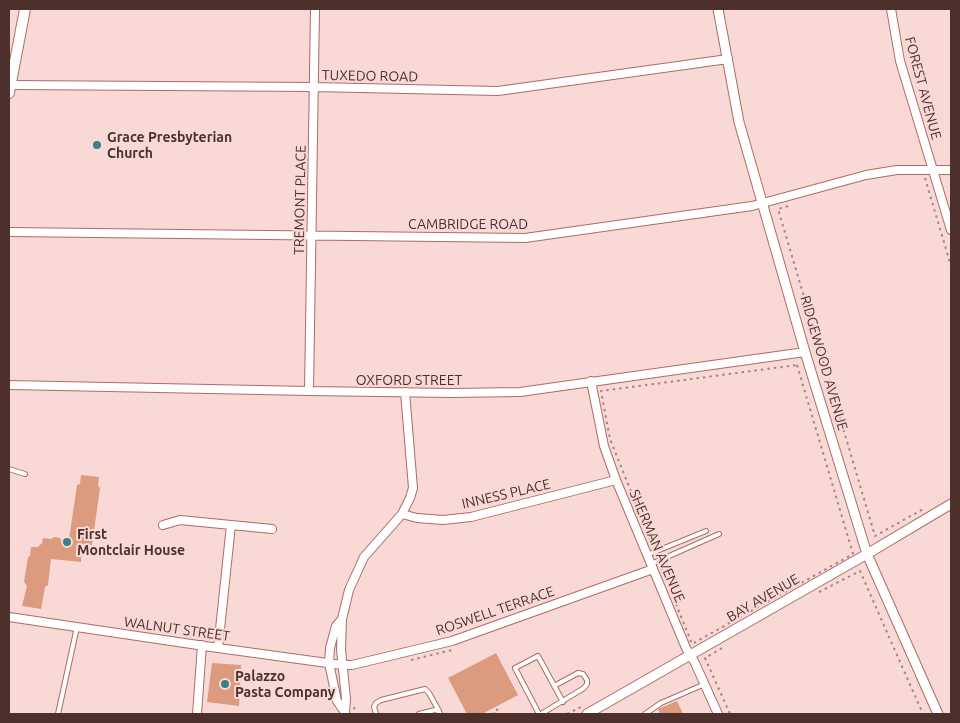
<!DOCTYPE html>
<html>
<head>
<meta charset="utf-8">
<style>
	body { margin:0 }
	#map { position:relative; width:960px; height:723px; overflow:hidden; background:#f8d9d6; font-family:Ubuntu,sans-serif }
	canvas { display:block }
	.frame { position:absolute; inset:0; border:10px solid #4d2f2c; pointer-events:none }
</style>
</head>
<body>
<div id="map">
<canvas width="960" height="723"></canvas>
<div class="frame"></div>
</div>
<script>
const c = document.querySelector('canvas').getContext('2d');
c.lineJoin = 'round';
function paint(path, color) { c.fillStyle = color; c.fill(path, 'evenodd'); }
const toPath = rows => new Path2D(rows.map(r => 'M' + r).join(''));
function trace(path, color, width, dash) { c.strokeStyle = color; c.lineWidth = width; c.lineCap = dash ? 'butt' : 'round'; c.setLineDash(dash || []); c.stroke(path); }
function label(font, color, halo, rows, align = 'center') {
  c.font = font + ' Ubuntu,sans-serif'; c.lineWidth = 4; c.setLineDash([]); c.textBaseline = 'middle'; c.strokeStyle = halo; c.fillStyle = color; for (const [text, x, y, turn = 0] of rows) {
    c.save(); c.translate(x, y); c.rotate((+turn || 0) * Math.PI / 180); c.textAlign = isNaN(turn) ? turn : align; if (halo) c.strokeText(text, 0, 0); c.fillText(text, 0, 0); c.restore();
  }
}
const building = toPath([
	[81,475,99,477,98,486,100,488,92,545,82,544,81,562,51,559,48,585,45,587,41,609,22,606,27,586,24,582,28,557,30,556,31,547,38,547,42,543,43,538,51,539,54,537,60,538,61,540,63,538,69,539,77,485,80,484],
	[496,653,518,695,482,714,467,714,448,678],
	[212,663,241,665,239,706,207,702],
	[677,701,683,714,660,714,658,709]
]);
const path = toPath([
	[925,178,951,266],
	[788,206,778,209,875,536,925,508],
	[797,365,853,554,692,644,610,439,601,391,797,365],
	[819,592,860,571,923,714],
	[722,648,705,658,730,714],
	[411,660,452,650],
	[354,707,355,714],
	[493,714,498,712,496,707],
	[567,714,583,706]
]);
const service = toPath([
	[9,469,25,474],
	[647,555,706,531],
	[651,564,719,534],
	[58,714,77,627],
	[376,714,374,707,376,703,381,700,425,689,429,693,439,711],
	[419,714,435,710,439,711,440,714],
	[539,714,515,668,538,656,563,702],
	[541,714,584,688,587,684,587,680,583,674,578,673,554,686],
	[645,714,661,703,705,684]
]);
const minor = toPath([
	[891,9,900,61,951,230],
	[10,85,314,87,498,91,728,59],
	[9,232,525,238,752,206,866,175,897,170,951,170],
	[591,381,604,446,616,480,686,648,695,663,718,714],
	[9,385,309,391,452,393,520,392,805,352],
	[309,391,315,9],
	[402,514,417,518,443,520,471,517,616,480],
	[163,525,180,520,272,529],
	[9,617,218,648,342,665,352,665,452,641,653,569],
	[342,619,336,626,330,648,329,663,337,701,344,711],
	[218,648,231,525],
	[197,714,202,645],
	[345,714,346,698,341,650,342,619,349,590,364,557,402,514,410,498,413,488,405,392]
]);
const tertiary = toPath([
	[718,9,739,122,805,352,867,554,938,714],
	[587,714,867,554,951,504]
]);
const secondary = toPath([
	[9,93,25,9]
]);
const markers = [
	[97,145,5,"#398189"],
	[67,542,5,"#398189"],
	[225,684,5,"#398189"]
];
const streetNames = [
	["TUXEDO ROAD",370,76,1],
	["FOREST AVENUE",923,88,75],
	["TREMONT PLACE",300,200,-89],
	["CAMBRIDGE ROAD",468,224],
	["RIDGEWOOD AVENUE",824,363,74],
	["OXFORD STREET",409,380],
	["INNESS PLACE",506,494,-13],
	["SHERMAN AVENUE",657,546,67],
	["BAY AVENUE",763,598,-30],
	["ROSWELL TERRACE",495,611,-19],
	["WALNUT STREET",177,629,8]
];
const poiNames = [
	["Grace Presbyterian",107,137],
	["Church",107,153],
	["First",77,534],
	["Montclair House",77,550],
	["Palazzo",235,676],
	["Pasta Company",235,692]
];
paint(building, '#dc9b7e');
trace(service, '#af6b65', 6);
trace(minor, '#af6b65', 10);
trace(tertiary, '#af6b65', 11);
trace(secondary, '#af6b65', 12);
trace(path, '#a38582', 2, [2.5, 4]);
trace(service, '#fff', 4);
trace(minor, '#fff', 8);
trace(tertiary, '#fff', 9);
trace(secondary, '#fff', 10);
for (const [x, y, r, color] of markers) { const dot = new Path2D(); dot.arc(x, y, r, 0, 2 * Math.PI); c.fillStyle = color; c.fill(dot); trace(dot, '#f8d9d6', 2); }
label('14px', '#4d2f2c', '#f8d9d6', streetNames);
label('bold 14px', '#4d2f2c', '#f8d9d6', poiNames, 'left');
</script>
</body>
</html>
